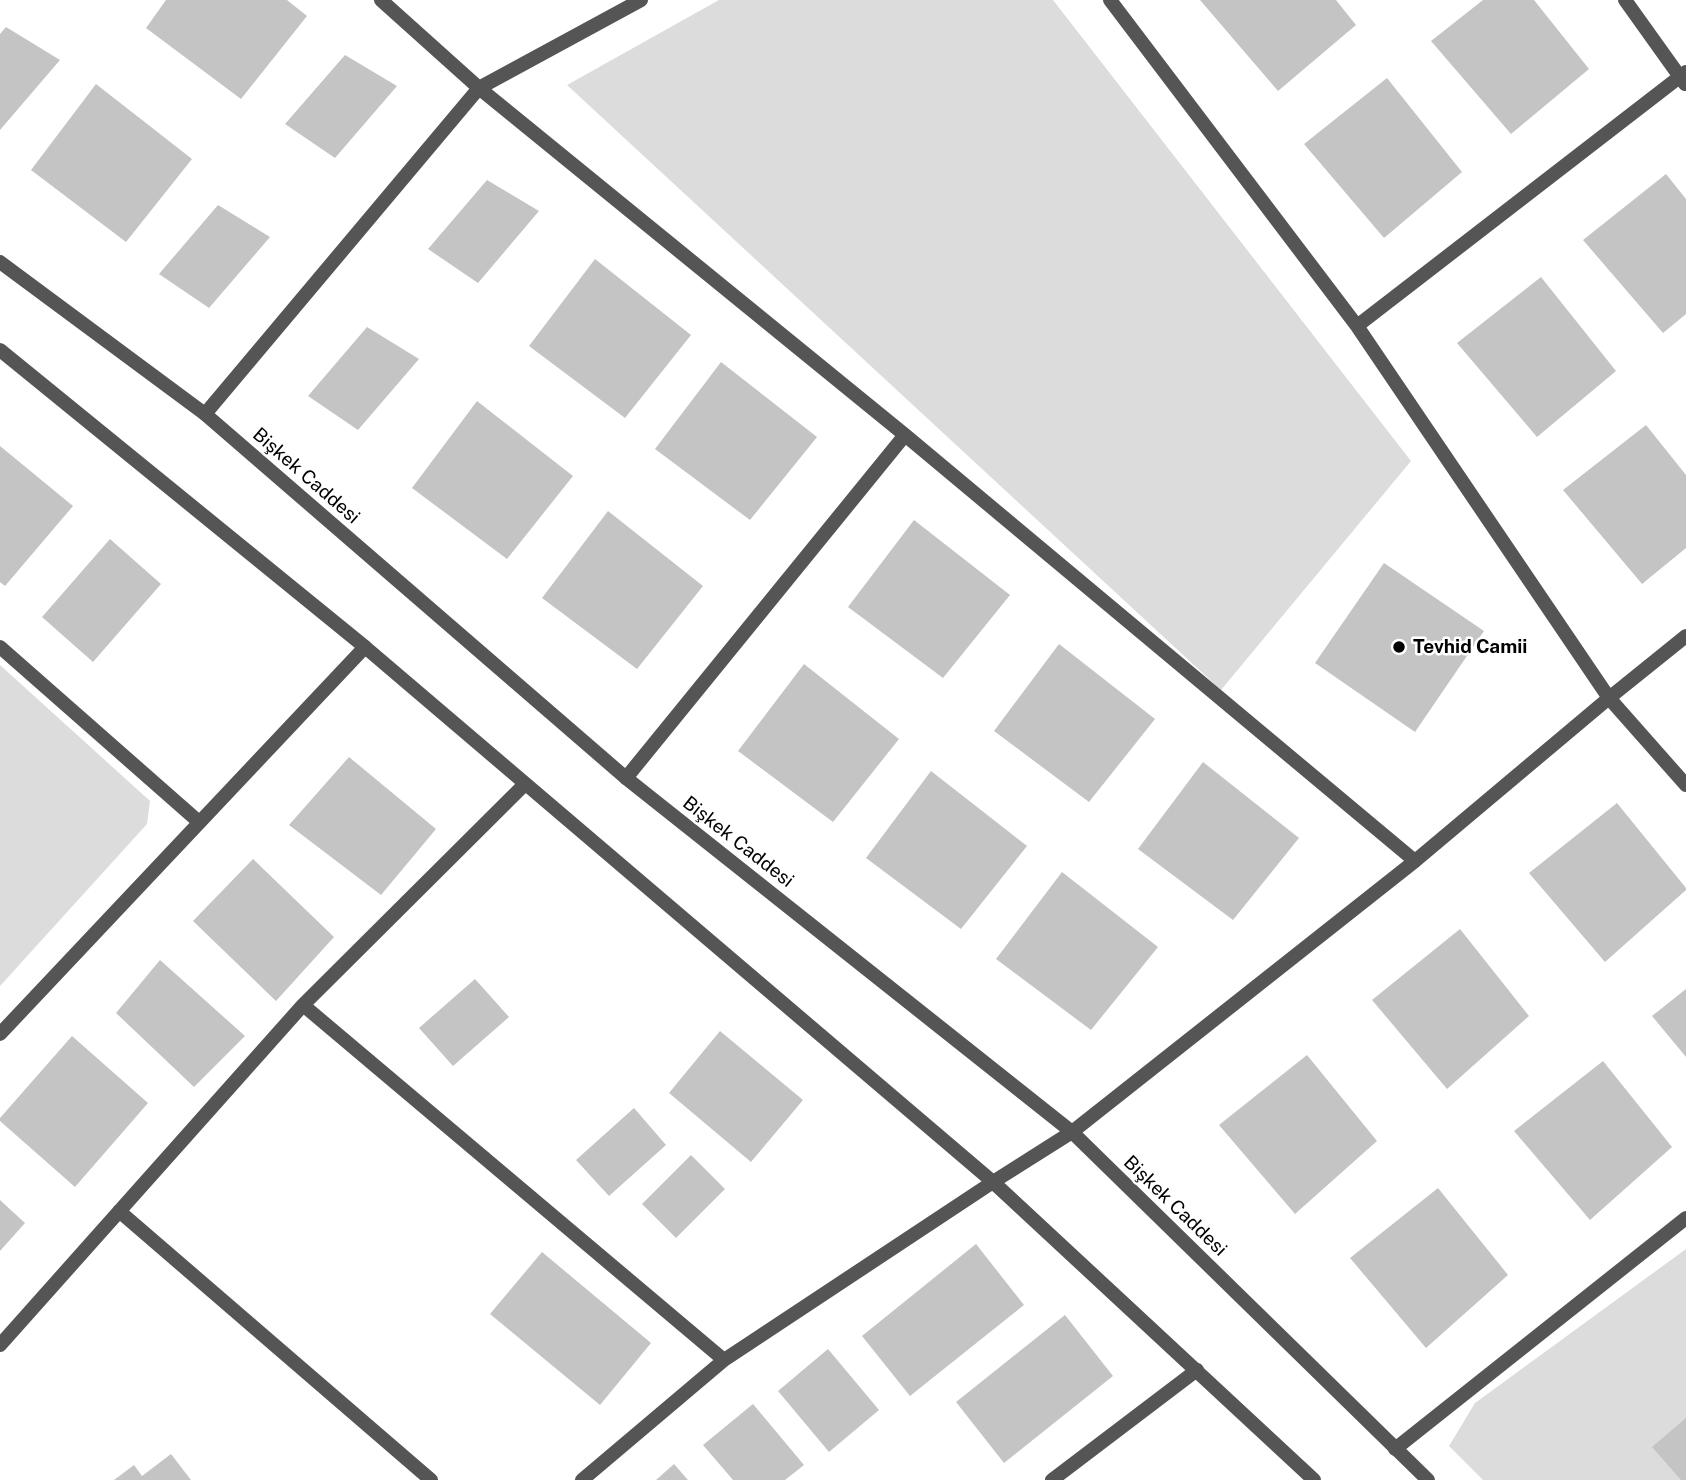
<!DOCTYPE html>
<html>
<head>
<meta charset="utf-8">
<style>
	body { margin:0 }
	canvas { display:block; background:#fff }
</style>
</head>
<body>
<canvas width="1686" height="1480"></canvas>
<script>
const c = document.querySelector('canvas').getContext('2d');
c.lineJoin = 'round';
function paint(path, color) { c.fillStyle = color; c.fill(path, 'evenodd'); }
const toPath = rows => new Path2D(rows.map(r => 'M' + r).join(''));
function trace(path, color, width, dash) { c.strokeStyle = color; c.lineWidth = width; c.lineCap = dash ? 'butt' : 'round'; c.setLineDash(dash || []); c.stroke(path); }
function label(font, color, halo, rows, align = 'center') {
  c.font = font + ' "Public Sans",sans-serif'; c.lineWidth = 5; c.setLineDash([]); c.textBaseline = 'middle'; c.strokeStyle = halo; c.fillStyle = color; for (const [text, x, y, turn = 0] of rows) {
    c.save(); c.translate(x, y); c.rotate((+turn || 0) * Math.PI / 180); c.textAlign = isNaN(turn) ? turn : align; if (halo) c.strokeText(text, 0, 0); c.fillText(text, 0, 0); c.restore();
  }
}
const green = toPath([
	[719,0,1053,0,1411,461,1221,690,567,85],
	[0,665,150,801,147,824,0,986],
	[1686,1249,1686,1480,1483,1480,1449,1446,1475,1403]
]);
const building = toPath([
	[166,0,287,0,307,16,241,99,146,28],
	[1200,0,1336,0,1356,25,1278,91],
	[1483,0,1534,0,1589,69,1511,134,1431,41],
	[6,27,60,60,0,130,0,34],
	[345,55,397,86,335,158,285,124],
	[1387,78,1462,172,1384,238,1304,144],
	[96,84,192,159,126,242,31,170],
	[1666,174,1686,199,1686,314,1663,333,1583,240],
	[487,180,539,211,478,283,428,249],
	[218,205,270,237,209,308,159,274],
	[595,259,691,335,625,418,529,346],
	[1541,277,1616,371,1537,437,1457,343],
	[367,327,419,359,358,430,308,396],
	[721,362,817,437,750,520,655,449],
	[477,401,573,476,507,559,412,488],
	[1646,425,1686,475,1686,548,1642,584,1563,490],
	[0,446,73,506,5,586,0,582],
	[608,511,703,586,637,669,542,598],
	[914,520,1010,595,943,678,848,607],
	[110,539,161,584,93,662,42,617],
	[1384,563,1484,631,1415,732,1315,663],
	[1059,644,1155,719,1089,802,994,731],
	[804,664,899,739,833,822,738,751],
	[349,757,436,829,381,895,289,825],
	[1203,762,1299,838,1233,920,1138,849],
	[931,771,1027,846,961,929,866,858],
	[1617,803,1686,888,1686,890,1605,962,1529,873],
	[253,859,334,937,276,1001,193,921],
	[1062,872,1158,947,1091,1030,996,959],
	[1460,929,1529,1016,1447,1089,1372,1000],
	[160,960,245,1036,194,1087,116,1013],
	[475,979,509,1017,453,1066,419,1028],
	[1686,989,1686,1057,1652,1016],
	[720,1031,803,1100,751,1162,669,1093],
	[72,1036,148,1103,75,1187,0,1121,0,1118],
	[1307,1055,1377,1141,1295,1214,1219,1125],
	[1603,1061,1672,1147,1590,1220,1514,1131],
	[634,1108,666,1145,609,1196,576,1160],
	[691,1155,725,1189,676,1238,642,1204],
	[1438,1188,1508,1275,1426,1348,1350,1258],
	[0,1200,25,1223,0,1251],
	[976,1244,1024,1305,910,1396,862,1336],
	[542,1252,651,1343,600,1405,490,1314],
	[1065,1315,1113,1376,1004,1463,956,1402],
	[828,1349,879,1410,829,1452,778,1391],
	[753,1404,804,1465,785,1480,733,1480,703,1445],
	[1686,1418,1686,1480,1681,1480,1652,1447],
	[171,1454,191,1480,114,1480,134,1465,142,1476],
	[674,1464,688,1480,656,1480]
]);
const minor = toPath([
	[381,0,479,88,905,435,1415,861],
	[1110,0,1357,326,1609,698,1686,785],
	[1625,0,1685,84],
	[1357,326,1686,72],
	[205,414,479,88,641,0],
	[0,647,199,822],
	[626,778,905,435],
	[303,1005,724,1360],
	[0,1034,365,647],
	[119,1211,431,1480],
	[0,1345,303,1005,525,784],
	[1395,1449,1686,1218],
	[582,1480,724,1360,993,1182,1072,1132,1415,861,1609,698,1686,636],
	[1052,1480,1197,1370]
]);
const tertiary = toPath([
	[0,262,205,414,626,778,1072,1132,1428,1480],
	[0,350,365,647,993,1182,1314,1480]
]);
const markers = [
	[1399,647,7,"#000"]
];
const streetNames = [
	["Bişkek Caddesi",306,476,41],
	["Bişkek Caddesi",738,842,38],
	["Bişkek Caddesi",1175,1206,44]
];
const poiNames = [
	["Tevhid Camii",1413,647]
];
paint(green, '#dcdcdc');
paint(building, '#c4c4c4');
trace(minor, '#555', 14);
trace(tertiary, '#555', 14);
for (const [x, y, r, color] of markers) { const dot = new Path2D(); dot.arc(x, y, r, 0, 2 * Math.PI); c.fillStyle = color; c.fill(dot); trace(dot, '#fff', 2.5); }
label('19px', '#000', '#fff', streetNames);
label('bold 19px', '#000', '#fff', poiNames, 'left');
</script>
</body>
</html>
